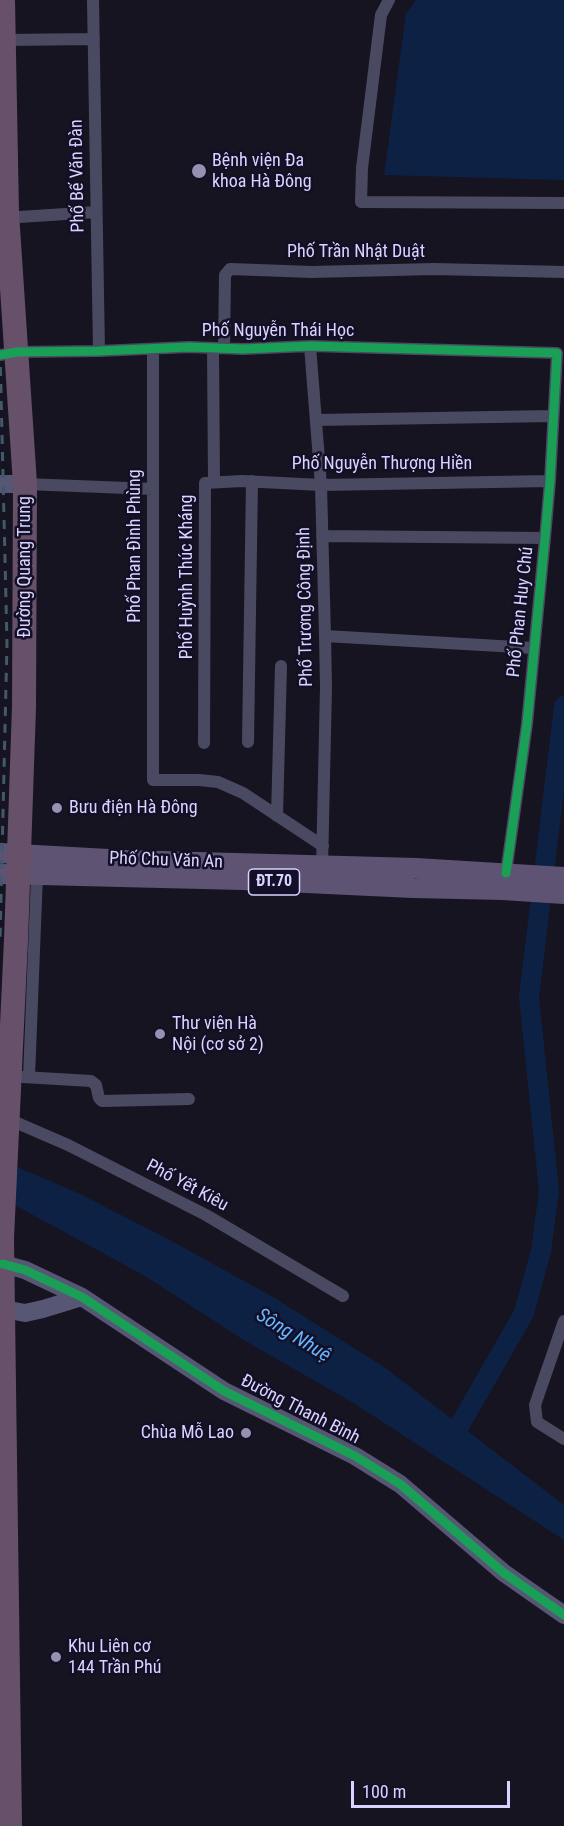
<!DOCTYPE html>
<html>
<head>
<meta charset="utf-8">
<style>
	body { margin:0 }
	#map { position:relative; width:564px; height:1826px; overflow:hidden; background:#161421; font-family:"Roboto Condensed",sans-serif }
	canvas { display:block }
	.scale { position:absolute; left:351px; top:1781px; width:159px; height:27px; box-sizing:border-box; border:3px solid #d9d4ff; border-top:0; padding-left:8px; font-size:18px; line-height:21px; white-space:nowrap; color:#d9d4ff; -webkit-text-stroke:4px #130f26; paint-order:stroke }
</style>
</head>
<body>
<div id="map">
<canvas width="564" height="1826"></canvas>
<div class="scale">100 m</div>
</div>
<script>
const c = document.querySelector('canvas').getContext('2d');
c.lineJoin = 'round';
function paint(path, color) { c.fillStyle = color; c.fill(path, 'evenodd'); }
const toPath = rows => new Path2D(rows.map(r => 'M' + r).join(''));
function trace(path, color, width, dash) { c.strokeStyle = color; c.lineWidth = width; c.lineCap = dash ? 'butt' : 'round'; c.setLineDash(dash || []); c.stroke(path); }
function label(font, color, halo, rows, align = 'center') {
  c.font = font + ' "Roboto Condensed",sans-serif'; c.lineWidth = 5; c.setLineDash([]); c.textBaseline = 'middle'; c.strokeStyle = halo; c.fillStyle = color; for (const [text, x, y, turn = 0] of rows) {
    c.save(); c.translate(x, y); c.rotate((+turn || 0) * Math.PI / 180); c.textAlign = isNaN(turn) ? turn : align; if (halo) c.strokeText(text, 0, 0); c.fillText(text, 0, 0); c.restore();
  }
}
const water = toPath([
	[416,0,564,0,564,180,384,175,406,14],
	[13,1165,80,1194,168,1239,273,1297,384,1367,564,1505,564,1540,355,1404,242,1339,145,1276,11,1203]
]);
const river = toPath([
	[449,1444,524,1313,541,1251,549,1191,529,997,564,706]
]);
const street = toPath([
	[93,0,99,351],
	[389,0,381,15,362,168,361,202,564,203],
	[4,40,94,39],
	[4,218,96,212],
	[310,346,321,485,325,636,326,687,322,867],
	[213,348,214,482],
	[224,348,225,275,230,269,312,272,434,269,564,272],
	[153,349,153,780,199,780,218,782,243,793,323,846],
	[0,355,17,352,99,351,189,347,243,349,310,346,557,353,550,481,545,538,527,724,506,873],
	[316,420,552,416],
	[25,484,153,489],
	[322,536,545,538],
	[325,636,534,648],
	[248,742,252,481],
	[204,743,205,483,242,481,321,485,550,481],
	[277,816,281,666],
	[23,1077,91,1081,96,1085,99,1098,102,1101,189,1099],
	[29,1077,37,875],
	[8,1119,68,1145,206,1215,343,1296],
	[564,1321,535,1405,537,1422,564,1439]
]);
const secondary = toPath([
	[0,484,25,484],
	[3,1264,25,1270,82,1297,224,1391,355,1456,400,1484,504,1573,564,1615],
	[4,1309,25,1313,43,1309,82,1297]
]);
const primary = toPath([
	[0,853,126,860,416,868,564,877],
	[0,874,242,880,413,888,503,890,564,894]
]);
const highway = toPath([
	[3,0,7,213,25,484,24,707,16,940,2,1238,10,1826]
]);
const rail = toPath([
	[0,350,7,643,0,941]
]);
const cycleway = toPath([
	[0,355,17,352,99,351,189,347,243,349,310,346,557,353,550,481,545,538,527,724,506,873],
	[3,1264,25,1270,82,1297,224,1391,355,1456,400,1484,504,1573,564,1615]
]);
const markers = [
	[199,171,8,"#9591b1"],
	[57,808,6,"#9591b1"],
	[160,1034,6,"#9591b1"],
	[246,1433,6,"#9591b1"],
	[56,1657,6,"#9591b1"]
];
const shields = [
	[274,882,51]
];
const shieldNames = [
	["ĐT.70",274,882]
];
const poiNames = [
	["Bệnh viện Đa",212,161],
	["khoa Hà Đông",212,182],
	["Bưu điện Hà Đông",69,808],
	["Thư viện Hà",172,1024],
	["Nội (cơ sở 2)",172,1045],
	["Chùa Mỗ Lao",234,1433,"right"],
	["Khu Liên cơ",68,1647],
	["144 Trần Phú",68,1668]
];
const streetNames = [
	["Phố Bế Văn Đàn",78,176,-91],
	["Phố Trần Nhật Duật",356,252],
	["Phố Nguyễn Thái Học",278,331],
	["Phố Nguyễn Thượng Hiền",382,464],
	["Phố Phan Đình Phùng",135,546,-90],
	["Đường Quang Trung",25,567,-90],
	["Phố Huỳnh Thúc Kháng",187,577,-90],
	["Phố Trương Công Định",306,607,-91],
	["Phố Phan Huy Chú",521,612,-84],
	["Phố Chu Văn An",166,861,2],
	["Phố Yết Kiêu",187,1186,28],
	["Đường Thanh Bình",300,1410,27]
];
const waterNames = [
	["Sông Nhuệ",293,1336,32]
];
paint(water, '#0d2144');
trace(river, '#0d2144', 20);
trace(street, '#4a4962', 12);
trace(secondary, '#575674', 18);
trace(primary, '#5e5373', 20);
trace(highway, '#67516a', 24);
trace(rail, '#43596b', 3, [9, 8]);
trace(cycleway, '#1a9f57', 9);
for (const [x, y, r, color] of markers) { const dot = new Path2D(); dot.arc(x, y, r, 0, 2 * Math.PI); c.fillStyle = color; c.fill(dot); trace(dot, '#130f26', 2); }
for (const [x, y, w] of shields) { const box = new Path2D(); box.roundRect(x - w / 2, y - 13, w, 26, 4.5); c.fillStyle = '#130f26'; c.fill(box); trace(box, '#d9d4ff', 1.5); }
label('bold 16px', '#d9d4ff', null, shieldNames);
label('18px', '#d9d4ff', '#130f26', poiNames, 'left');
label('18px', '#d9d4ff', '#130f26', streetNames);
label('italic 20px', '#62b6ff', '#130f26', waterNames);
</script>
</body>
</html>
